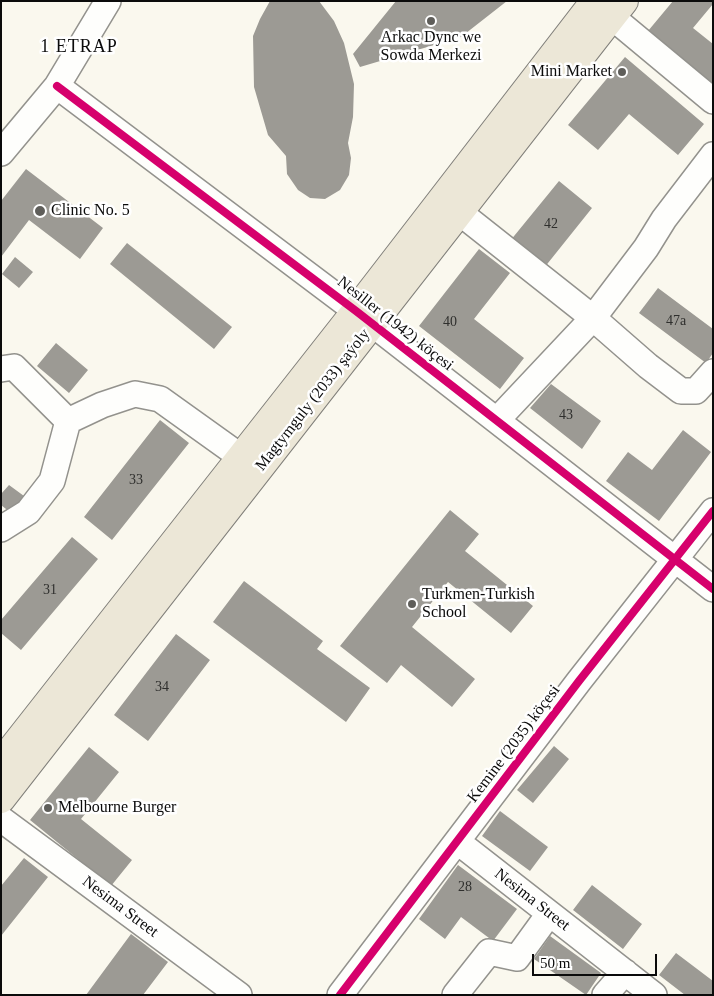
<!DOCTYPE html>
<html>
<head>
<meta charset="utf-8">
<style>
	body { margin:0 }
	#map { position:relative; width:714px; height:996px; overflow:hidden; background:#faf8ee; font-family:"Times New Roman",serif }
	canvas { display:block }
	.frame { position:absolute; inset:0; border:2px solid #0b0b0b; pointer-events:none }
	.scale { position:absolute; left:532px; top:954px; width:125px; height:22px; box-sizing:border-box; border:2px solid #0b0b0b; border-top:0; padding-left:6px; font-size:15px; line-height:18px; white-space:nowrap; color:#0b0b0b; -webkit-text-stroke:4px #fff; paint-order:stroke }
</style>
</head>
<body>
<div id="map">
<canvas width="714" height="996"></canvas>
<div class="frame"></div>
<div class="scale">50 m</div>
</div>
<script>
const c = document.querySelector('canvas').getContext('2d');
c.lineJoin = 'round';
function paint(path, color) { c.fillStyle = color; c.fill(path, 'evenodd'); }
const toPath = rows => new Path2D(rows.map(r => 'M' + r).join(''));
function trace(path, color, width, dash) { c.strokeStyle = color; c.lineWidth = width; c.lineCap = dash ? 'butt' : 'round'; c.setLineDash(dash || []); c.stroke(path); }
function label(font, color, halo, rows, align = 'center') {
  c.font = font + ' "Times New Roman",serif'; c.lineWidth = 5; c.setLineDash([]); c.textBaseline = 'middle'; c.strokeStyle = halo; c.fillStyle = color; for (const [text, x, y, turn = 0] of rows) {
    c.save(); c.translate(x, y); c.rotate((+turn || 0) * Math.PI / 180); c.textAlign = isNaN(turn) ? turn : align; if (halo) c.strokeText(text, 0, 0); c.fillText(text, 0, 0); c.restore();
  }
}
const building = toPath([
	[270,1,319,1,334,21,344,43,354,84,353,117,348,143,351,158,349,175,340,190,325,199,310,198,298,190,287,174,286,156,268,135,254,87,253,36,260,19],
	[396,1,507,1,461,37,360,67,353,54],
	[673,1,713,1,713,4,693,28,713,44,713,95,643,37],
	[625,57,704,124,678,155,629,114,598,150,568,125],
	[26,169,103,228,80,259,29,220,1,257,1,201],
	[559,181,592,208,544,268,510,241],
	[127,243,232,327,214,349,110,264],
	[479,249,510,273,474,319,524,358,500,389,419,326],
	[15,257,33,272,19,288,2,274],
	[658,288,713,329,713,353,706,363,639,313],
	[56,343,88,370,69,393,37,366],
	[551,384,601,421,582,449,530,408],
	[160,420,189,443,112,540,84,517],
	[683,430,711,452,659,521,606,481,628,452,652,470],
	[9,485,24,496,11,513,1,505,1,494],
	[450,510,479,534,465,551,533,606,511,633,448,582,412,627,475,679,452,707,401,665,387,683,340,646],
	[72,537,98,559,21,650,1,633,1,620],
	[244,581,323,641,317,649,370,688,346,722,213,622],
	[176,634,210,660,148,741,114,715],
	[554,746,569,759,533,803,517,790],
	[89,747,119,772,81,819,132,860,111,886,30,820],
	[500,811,548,847,530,871,482,836],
	[24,858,48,877,1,936,1,886],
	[458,865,517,909,493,941,461,917,445,939,419,919],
	[592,885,642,924,623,949,573,910],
	[131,934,168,962,143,995,86,995],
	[550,936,601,973,586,995,534,959],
	[676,953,713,981,713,995,685,995,659,975]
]);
const minor = toPath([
	[612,17,713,101],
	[57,86,356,311,713,589],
	[1,153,57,86,108,1],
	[459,212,593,318,648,366,681,391,696,391,713,372],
	[1,369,14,367,68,421],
	[497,420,593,318,646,248,664,219,713,155],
	[1,529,28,512,52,481,68,421,102,405,135,394,160,399,241,457],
	[1,819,239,995],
	[458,842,654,995],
	[340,995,579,681,713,511],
	[455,995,489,952,517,958,549,914],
	[605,995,625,972]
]);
const major = toPath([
	[1,763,356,311,595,1],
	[1,799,624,1]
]);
const cycleway = toPath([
	[57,86,356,311,713,589],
	[340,995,579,681,713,511]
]);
const markers = [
	[431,21,5,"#5f5e5a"],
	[622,72,5,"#5f5e5a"],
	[40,211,6,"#5f5e5a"],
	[412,604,5,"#5f5e5a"],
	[48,808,5,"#5f5e5a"]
];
const numberNames = [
	["42",551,224],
	["47а",676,321],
	["40",450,322],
	["43",566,415],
	["33",136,480],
	["31",50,590],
	["34",162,687],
	["28",465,887]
];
const poiNames = [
	["Arkac Dync we",431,38,"center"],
	["Sowda Merkezi",431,56,"center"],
	["Mini Market",612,72,"right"],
	["Clinic No. 5",51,211],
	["Turkmen-Turkish",422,595],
	["School",422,613],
	["Melbourne Burger",58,808]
];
const streetNames = [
	["Nesiller (1942) köçesi",395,324,38],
	["Magtymguly (2033) şaýoly",313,400,-52],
	["Kemine (2035) köçesi",514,744,-53],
	["Nesima Street",532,900,38],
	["Nesima Street",120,907,37]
];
const neighbourhoodNames = [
	["1 ETRAP",79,47]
];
paint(building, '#9c9a94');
trace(minor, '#93928d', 28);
trace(major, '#807f7a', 30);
trace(minor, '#fefefc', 25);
trace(major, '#ece7d7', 28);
trace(cycleway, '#d6006c', 8);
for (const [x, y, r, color] of markers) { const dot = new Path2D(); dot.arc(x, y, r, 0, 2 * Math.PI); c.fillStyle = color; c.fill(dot); trace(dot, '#fff', 2); }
label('14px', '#2f2f2d', null, numberNames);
label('16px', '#0b0b0b', '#fff', poiNames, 'left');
label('16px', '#0b0b0b', '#fff', streetNames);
c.letterSpacing = '1px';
label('18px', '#0b0b0b', '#fff', neighbourhoodNames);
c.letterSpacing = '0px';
</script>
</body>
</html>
